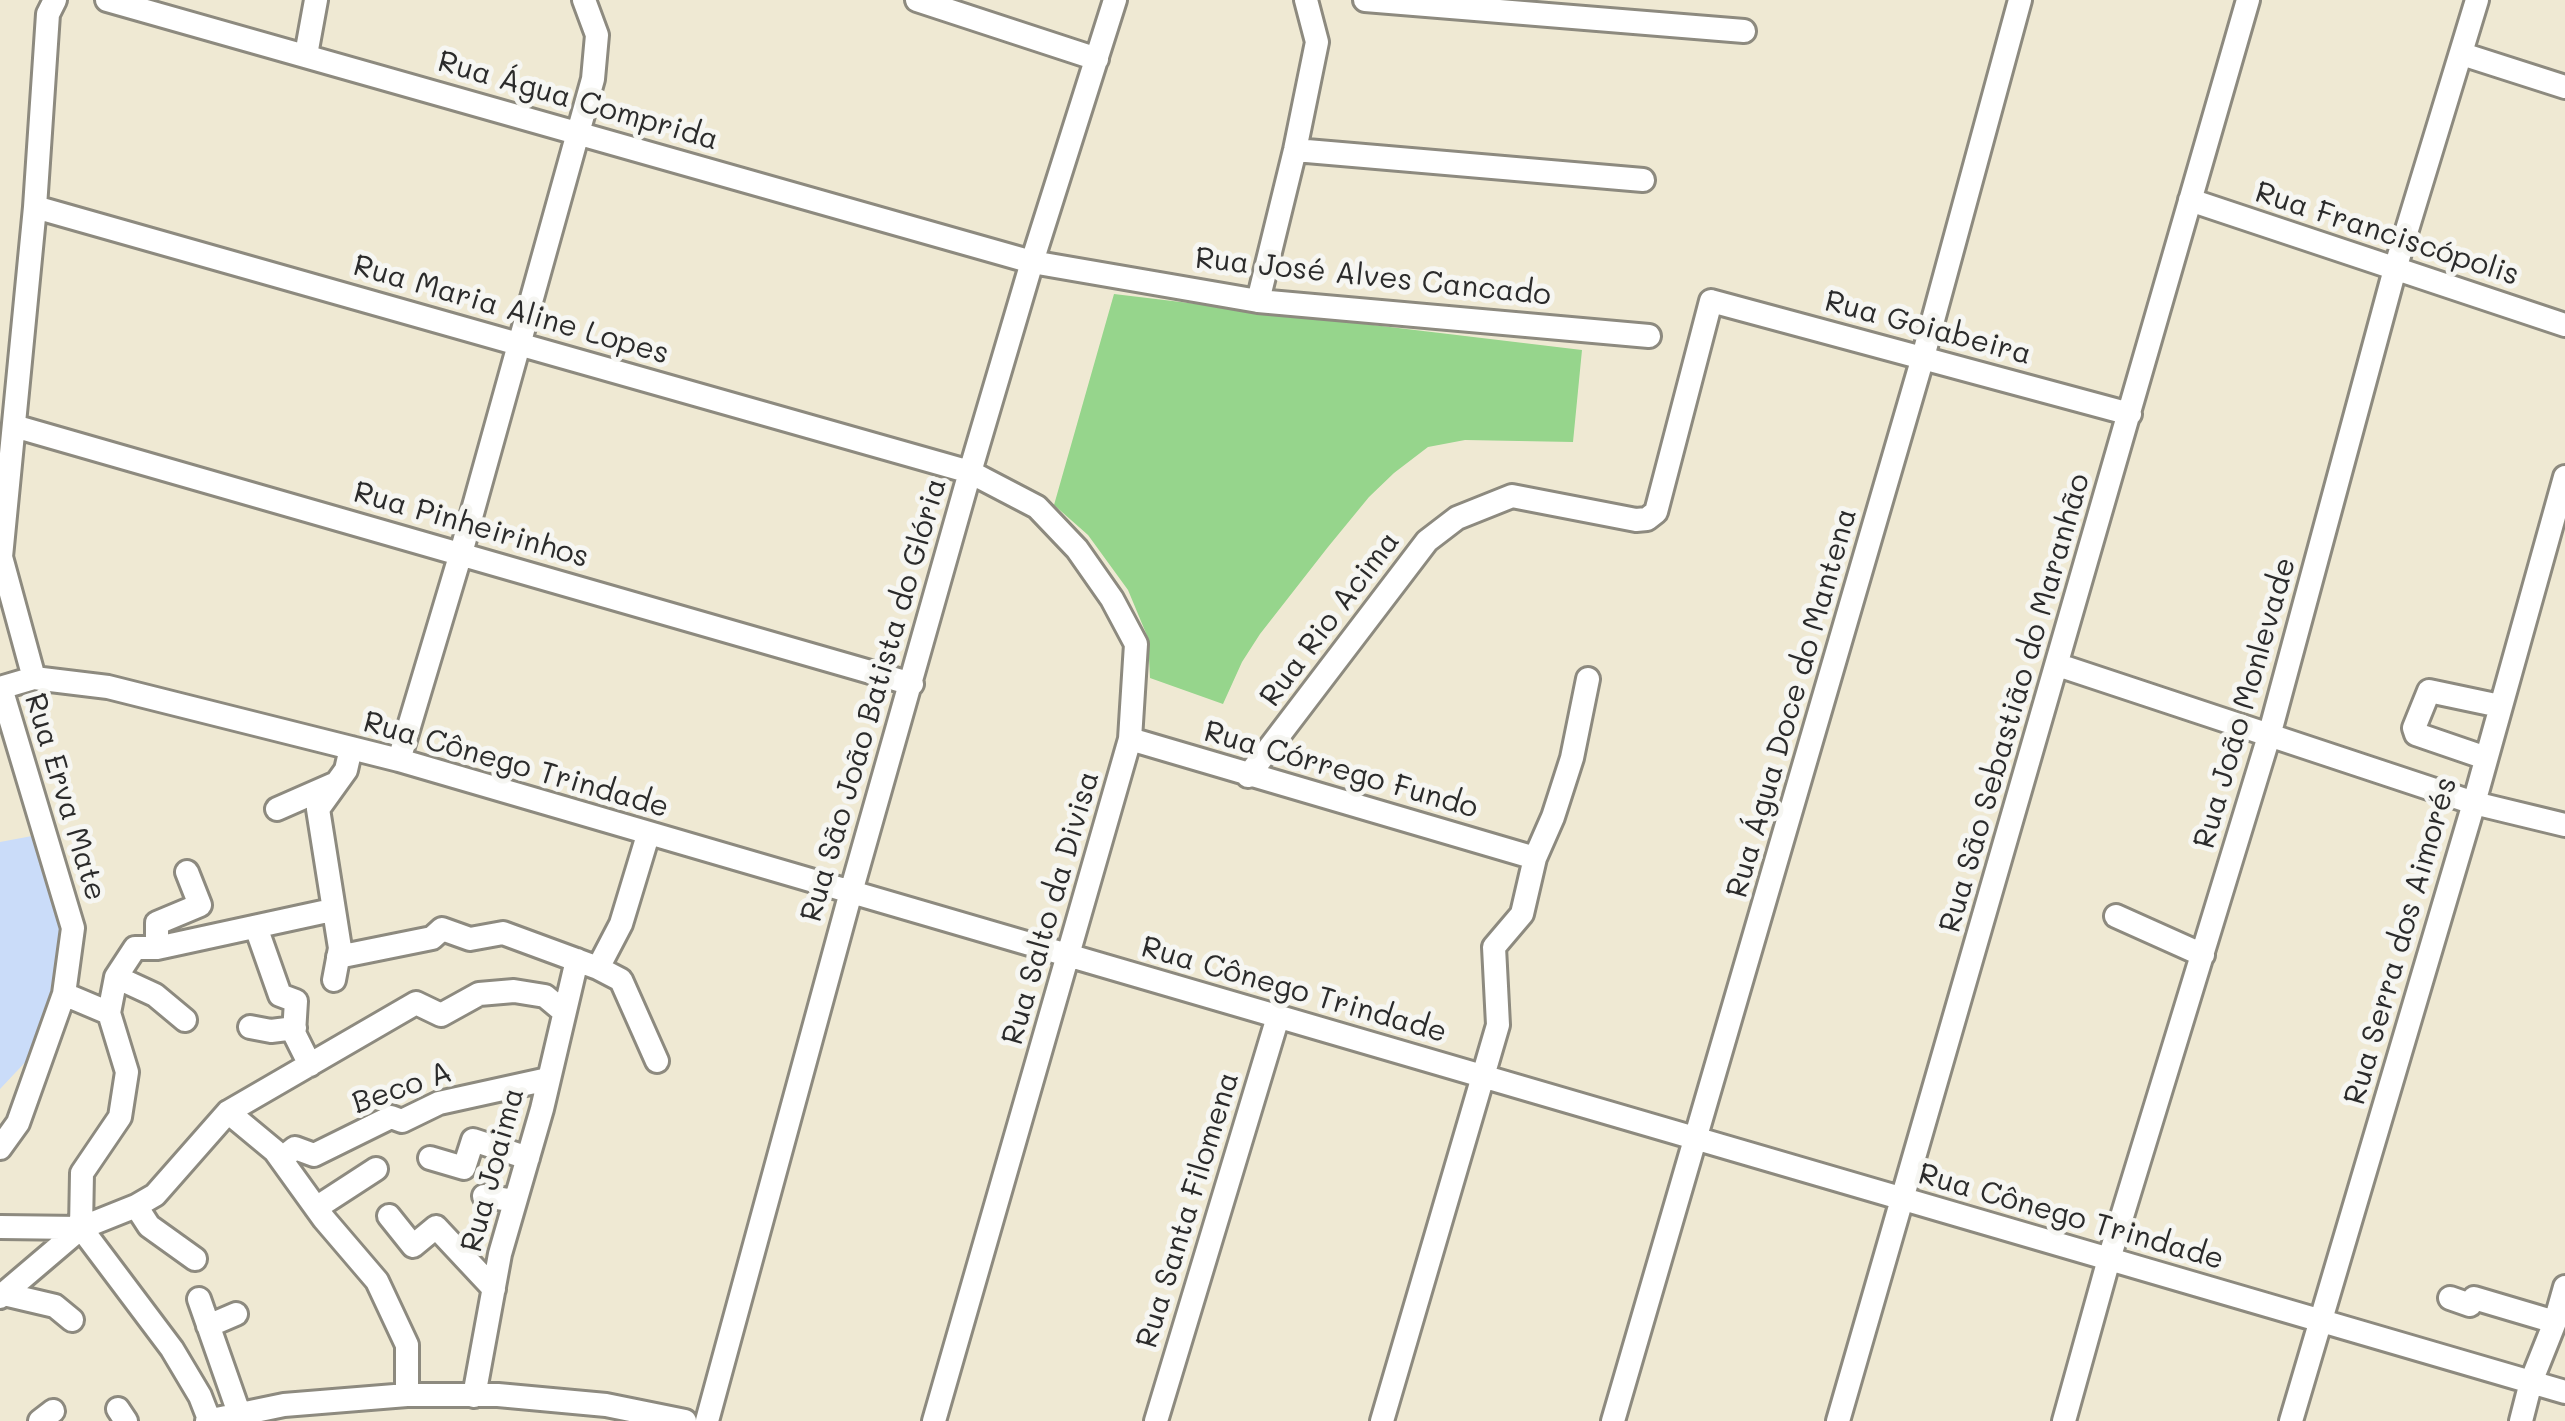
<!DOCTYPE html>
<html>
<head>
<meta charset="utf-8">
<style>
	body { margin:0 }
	canvas { display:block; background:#efe9d3 }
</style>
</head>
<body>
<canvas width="2565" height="1421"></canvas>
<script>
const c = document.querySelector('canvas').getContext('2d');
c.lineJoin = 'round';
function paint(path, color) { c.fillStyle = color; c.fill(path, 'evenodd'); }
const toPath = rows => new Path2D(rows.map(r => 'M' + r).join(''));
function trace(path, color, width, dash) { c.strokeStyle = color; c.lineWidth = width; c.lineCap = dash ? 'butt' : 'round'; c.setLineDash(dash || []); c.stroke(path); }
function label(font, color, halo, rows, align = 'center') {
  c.font = font + ' Mali,sans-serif'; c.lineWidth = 10; c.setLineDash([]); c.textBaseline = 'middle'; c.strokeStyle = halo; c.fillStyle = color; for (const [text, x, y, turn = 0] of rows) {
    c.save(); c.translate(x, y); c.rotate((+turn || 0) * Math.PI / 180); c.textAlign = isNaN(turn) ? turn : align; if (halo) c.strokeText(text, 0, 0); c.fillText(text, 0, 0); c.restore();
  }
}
const built = toPath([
	[32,836,62,933,55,990,33,1054,0,1089,0,842]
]);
const green = toPath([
	[1114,294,1582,350,1573,442,1465,440,1428,447,1394,473,1369,497,1328,547,1260,634,1242,662,1223,704,1150,678,1148,638,1128,590,1088,535,1054,505]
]);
const minor = toPath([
	[107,0,1032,262,1258,301,1649,336],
	[917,0,1097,59],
	[1365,0,1744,31],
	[2462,54,2565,87],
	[306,55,316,0],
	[1295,150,1643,180],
	[2190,200,2565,325],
	[35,207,970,472,1037,507,1077,549,1112,599,1136,644,1130,739,934,1421],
	[1258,301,1295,150,1317,42,1306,0],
	[14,426,912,684],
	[2058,665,2474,803,2565,825],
	[34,678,1,557,35,207,48,14,55,0],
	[0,688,34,678,108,687,399,760,2565,1392],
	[1130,739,1535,858],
	[2486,758,2416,734,2414,728,2429,691,2500,706],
	[399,760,461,553,593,79,597,35,584,0],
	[1248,776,1427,541,1457,518,1512,496,1636,520,1647,519,1656,512,1711,301,2130,414],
	[277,809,334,784],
	[2116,916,2203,955],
	[256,927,280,995,296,1001,294,1033,310,1065],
	[157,948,157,923,200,905,187,872],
	[338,957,432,938,442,929,470,939,503,933,598,968,621,980,657,1061],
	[598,968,621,924,648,835],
	[116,977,155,995,185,1020],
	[334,980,340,948,318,809,346,770,351,748],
	[64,994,109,1013],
	[250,1027,271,1031,295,1028],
	[228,1112,275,1151,324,1219,377,1281,407,1345,407,1395],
	[0,1148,18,1123,64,994,73,928,1,688],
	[430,1158,464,1168,473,1140,528,1158],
	[281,1159,295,1148,314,1155,391,1117,402,1121,439,1103,548,1079],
	[484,1196,515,1201],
	[136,1206,149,1226,195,1259],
	[316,1208,376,1169],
	[389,1216,413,1246,436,1227,494,1289],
	[0,1227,81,1228],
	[81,1228,82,1173,120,1117,127,1072,109,1013,116,977,135,948,157,948,332,910],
	[81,1228,172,1349,200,1396,209,1419],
	[4,1294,55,1306,72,1320],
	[0,1297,81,1228,136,1206,155,1195,228,1112,416,1003,441,1015,479,994,514,991,545,996,563,1011],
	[2450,1298,2470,1305,2474,1298,2555,1322],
	[199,1299,239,1413],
	[208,1326,236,1314],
	[474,1396,500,1254,542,1109,577,960],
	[118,1409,126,1421],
	[40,1421,53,1411],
	[207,1421,284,1405,407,1395,498,1395,606,1405,685,1421],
	[707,1421,851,892,970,472,1032,262,1115,0],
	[1156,1421,1278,1017],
	[1382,1421,1498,1025,1494,947,1522,914,1535,858,1553,817,1572,758,1588,679],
	[1613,1421,1923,357,2020,0],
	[1838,1421,2248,0],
	[2064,1421,2109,1259,2269,736,2395,269,2477,0],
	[2291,1421,2474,803,2565,477],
	[2521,1421,2531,1382,2555,1322,2565,1287]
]);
const streetNames = [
	["Rua Água Comprida",578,101,16],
	["Rua Franciscópolis",2387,234,18],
	["Rua José Alves Cancado",1373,277,6],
	["Rua Maria Aline Lopes",511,310,16],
	["Rua Goiabeira",1928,328,15],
	["Rua Pinheirinhos",471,525,16],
	["Rua Rio Acima",1330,619,-53],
	["Rua São João Batista do Glória",874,700,-74],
	["Rua Água Doce do Mantena",1792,703,-74],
	["Rua São Sebastião do Maranhão",2015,703,-74],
	["Rua João Monlevade",2245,703,-74],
	["Rua Cônego Trindade",516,765,16],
	["Rua Córrego Fundo",1341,770,16],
	["Rua Erva Mate",65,797,73],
	["Rua Salto da Divisa",1051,908,-74],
	["Rua Serra dos Aimorés",2401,941,-74],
	["Rua Cônego Trindade",1294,990,16],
	["Beco A",402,1088,-19],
	["Rua Joaima",493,1170,-75],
	["Rua Santa Filomena",1188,1210,-73],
	["Rua Cônego Trindade",2071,1217,16]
];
paint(built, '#cadcf9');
paint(green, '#96d58c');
trace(minor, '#8d8a7f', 28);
trace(minor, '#fff', 22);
label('30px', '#2b2b2b', '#f6f6f2', streetNames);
</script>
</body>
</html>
